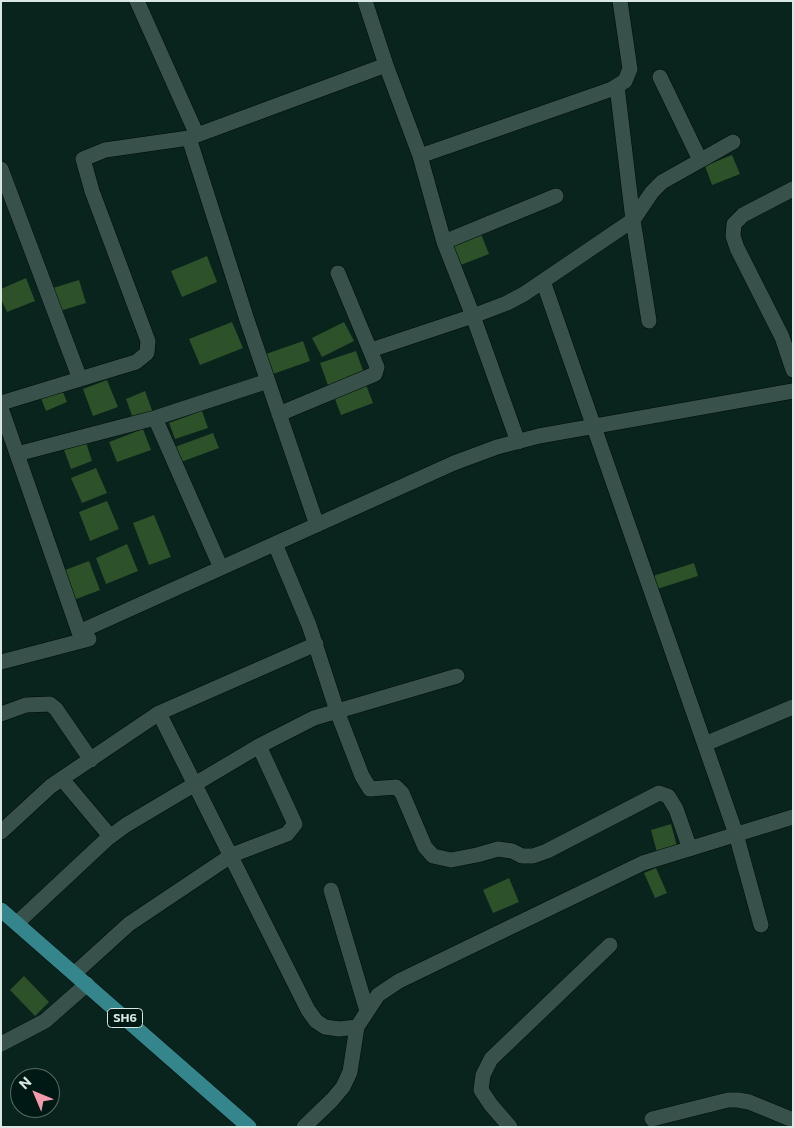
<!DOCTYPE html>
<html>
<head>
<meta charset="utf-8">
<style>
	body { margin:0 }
	#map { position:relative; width:794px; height:1128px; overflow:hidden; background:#09231d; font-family:Commissioner,sans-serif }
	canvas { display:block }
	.frame { position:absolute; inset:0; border:2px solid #d9e8e3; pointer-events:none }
	.north { position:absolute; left:10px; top:1068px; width:50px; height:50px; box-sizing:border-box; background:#011914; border:1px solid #576c67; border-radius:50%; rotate:315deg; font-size:14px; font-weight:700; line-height:20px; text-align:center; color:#d9e8e3 }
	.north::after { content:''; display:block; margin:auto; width:18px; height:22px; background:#f39aac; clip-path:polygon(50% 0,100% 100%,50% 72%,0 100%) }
</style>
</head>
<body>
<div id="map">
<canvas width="794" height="1128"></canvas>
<div class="frame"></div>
<div class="north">N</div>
</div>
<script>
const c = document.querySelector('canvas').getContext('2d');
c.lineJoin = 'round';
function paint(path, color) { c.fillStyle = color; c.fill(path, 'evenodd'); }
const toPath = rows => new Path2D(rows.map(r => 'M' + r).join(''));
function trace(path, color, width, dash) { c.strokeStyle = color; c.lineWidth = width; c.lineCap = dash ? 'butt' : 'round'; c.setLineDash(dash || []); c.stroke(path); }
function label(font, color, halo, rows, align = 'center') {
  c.font = font + ' Commissioner,sans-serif'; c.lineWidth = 4.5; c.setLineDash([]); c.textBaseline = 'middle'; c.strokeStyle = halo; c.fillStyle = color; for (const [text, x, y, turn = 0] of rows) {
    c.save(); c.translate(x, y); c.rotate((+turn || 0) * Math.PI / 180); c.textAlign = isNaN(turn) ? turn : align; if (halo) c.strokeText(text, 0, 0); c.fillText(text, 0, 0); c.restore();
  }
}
const building = toPath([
	[732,155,740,174,712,185,705,166],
	[481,234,489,254,458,266,451,246],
	[207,256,217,282,182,297,171,271],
	[26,278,35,301,7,312,1,299,1,289],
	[79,280,86,303,60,311,53,288],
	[232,322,243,348,200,365,189,339],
	[344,322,354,341,322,357,312,338],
	[303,341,310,361,273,374,266,354],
	[356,351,365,376,329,388,320,363],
	[107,380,118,407,93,416,83,389],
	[365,382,373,403,341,415,333,394],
	[61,387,67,402,46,411,40,396],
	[145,391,153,413,134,421,126,399],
	[202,411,208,428,175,439,169,423],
	[143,429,151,450,117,462,109,442],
	[213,433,219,448,181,462,175,447],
	[85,439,92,461,71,469,63,447],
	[96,468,107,493,82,503,71,478],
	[107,501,119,529,90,541,79,512],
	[154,515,171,557,149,565,133,523],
	[127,544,138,571,106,584,96,558],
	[89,561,100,590,71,601,60,572],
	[694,563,698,576,657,589,653,576],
	[671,824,678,850,658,856,651,830],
	[656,868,667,893,655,898,644,873],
	[509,878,519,902,493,913,483,890],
	[24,976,49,1002,35,1016,10,990]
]);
const street = toPath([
	[137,1,197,135],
	[365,1,386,65,420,156,444,242,473,316,518,442],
	[660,77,700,160],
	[617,86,633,220,649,321],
	[189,138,246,317,317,525],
	[420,156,612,89,625,81,630,69,620,1],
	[1,169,80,379],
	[793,189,743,215,734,224,733,236,737,248,782,337,793,370],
	[444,242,556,196],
	[543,281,736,834,761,925],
	[371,350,473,316,507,303,524,294,633,220,652,192,662,182,733,142],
	[1,403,136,362,147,353,148,341,92,191,83,159,105,150,189,138,386,65],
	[1,408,79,632],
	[279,414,375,374,377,367,338,273],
	[155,418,221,568],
	[17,454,155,418,268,381],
	[275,544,309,625,337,711,362,776,370,789,396,787,402,793,425,847,433,856,451,860,477,855,498,849,512,851,522,856,533,856,547,851,659,793,668,796,676,809,690,849],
	[1,662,89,639,79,632,454,463,497,447,539,436,793,391],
	[159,713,308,1010,316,1021,325,1027,339,1029,357,1027],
	[1,714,26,705,50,704,56,709,91,760],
	[705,744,793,707],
	[62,779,110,836],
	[1,832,51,786,159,713,316,644],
	[331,890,367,1011],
	[17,923,107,839,126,825,259,746,314,718,457,676],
	[75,973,129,924,232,855,287,834,295,824,259,746],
	[1,1044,45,1021,87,984],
	[652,1119,728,1100,738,1100,749,1102,793,1120],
	[304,1127,332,1100,343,1087,350,1072,357,1027,378,995,399,981,643,863,793,817],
	[510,1127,491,1105,481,1090,483,1075,491,1059,610,945]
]);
const primary = toPath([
	[1,910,249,1127]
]);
const shields = [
	[125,1018,35]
];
const shieldNames = [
	["SH6",125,1018]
];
paint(building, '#2d5129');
trace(street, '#000c07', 16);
trace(primary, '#000c07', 16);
trace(street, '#38524b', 15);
trace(primary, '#34858c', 15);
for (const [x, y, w] of shields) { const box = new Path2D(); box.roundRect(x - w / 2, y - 9.5, w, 19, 4); c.fillStyle = '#011914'; c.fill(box); trace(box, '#d9e8e3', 1); }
label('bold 12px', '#d9e8e3', null, shieldNames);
</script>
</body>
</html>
